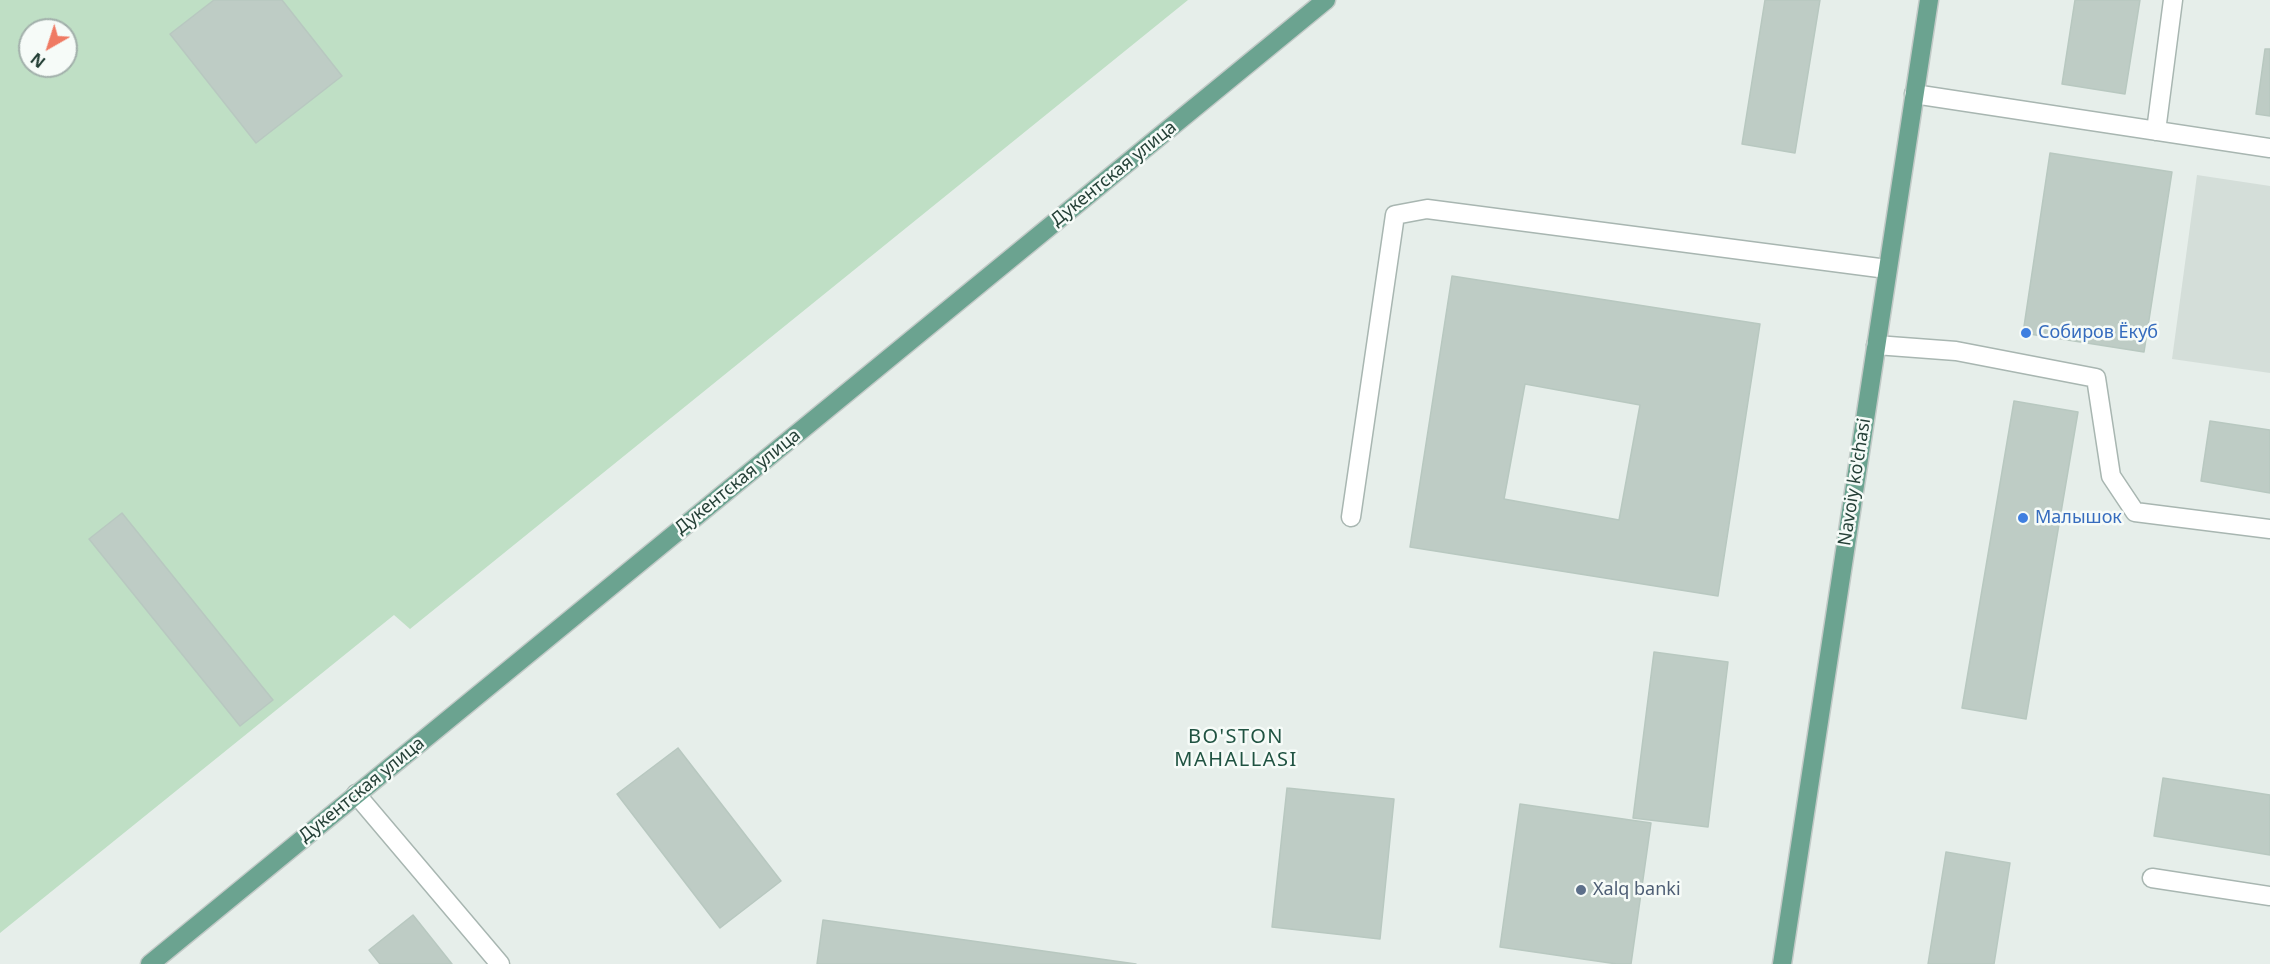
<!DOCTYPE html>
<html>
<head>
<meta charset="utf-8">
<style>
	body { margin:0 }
	#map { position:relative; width:2270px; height:964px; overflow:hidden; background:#e6eeea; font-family:"Noto Sans",sans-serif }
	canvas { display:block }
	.north { position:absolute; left:18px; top:18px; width:60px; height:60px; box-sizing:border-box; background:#f6fbf8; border:2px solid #a2b0ab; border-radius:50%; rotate:219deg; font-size:16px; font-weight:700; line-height:24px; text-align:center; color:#254037 }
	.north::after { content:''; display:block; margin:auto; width:21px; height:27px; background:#ef7a63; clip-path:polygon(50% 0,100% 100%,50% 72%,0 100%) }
</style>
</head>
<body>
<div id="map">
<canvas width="2270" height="964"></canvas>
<div class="north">N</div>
</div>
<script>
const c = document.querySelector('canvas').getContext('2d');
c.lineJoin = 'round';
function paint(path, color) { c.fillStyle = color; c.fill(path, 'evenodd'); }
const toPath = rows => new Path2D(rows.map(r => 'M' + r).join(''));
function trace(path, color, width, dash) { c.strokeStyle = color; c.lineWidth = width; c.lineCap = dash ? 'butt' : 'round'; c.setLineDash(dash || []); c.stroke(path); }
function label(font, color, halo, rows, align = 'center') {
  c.font = font + ' "Noto Sans",sans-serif'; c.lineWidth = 5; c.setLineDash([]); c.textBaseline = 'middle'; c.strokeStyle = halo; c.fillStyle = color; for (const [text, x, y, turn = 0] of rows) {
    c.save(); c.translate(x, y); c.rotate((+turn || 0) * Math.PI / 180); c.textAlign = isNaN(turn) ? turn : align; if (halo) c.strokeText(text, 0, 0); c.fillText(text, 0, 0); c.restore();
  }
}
const built = toPath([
	[2197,175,2270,186,2270,373,2172,359]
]);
const green = toPath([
	[0,0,1188,0,410,629,394,615,0,933],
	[30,30,66,30,66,66,30,66]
]);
const building = toPath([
	[214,0,282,0,342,76,256,143,170,34,214,0],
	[1765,0,1820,0,1795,153,1742,144,1765,0],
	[2075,0,2140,0,2125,94,2062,84,2075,0],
	[2265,49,2270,49,2270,116,2256,114,2265,49],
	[2050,153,2172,172,2144,352,2023,333,2050,153],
	[1452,276,1760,324,1718,596,1410,547,1452,276],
	[1525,384,1640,405,1619,520,1504,499,1525,384],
	[2014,401,2078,412,2026,719,1962,708,2014,401],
	[2210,421,2270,430,2270,493,2201,481,2210,421],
	[122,513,273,700,240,726,89,539,122,513],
	[1654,652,1728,662,1708,827,1633,818,1654,652],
	[678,748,781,881,720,928,617,794,678,748],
	[2163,778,2270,795,2270,855,2154,836,2163,778],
	[1287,788,1394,799,1380,939,1272,927,1287,788],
	[1520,804,1651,823,1631,964,1617,964,1500,947,1520,804],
	[1946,852,2010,863,1994,964,1928,964,1946,852],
	[413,915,452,964,380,964,369,950,413,915],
	[823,920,1136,964,817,964,823,920]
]);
const minor = toPath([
	[1914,94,2270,148],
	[2156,131,2173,0],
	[1876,345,1956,351,2096,378,2111,476,2135,512,2270,529],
	[1351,517,1395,215,1427,209,1887,269],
	[356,794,500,964],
	[2152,878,2270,896]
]);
const major = toPath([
	[150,964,1326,0],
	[1782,964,1929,0]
]);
const markers = [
	[2026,333,6,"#3f7fe0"],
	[2023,518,6,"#3f7fe0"],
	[1581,890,6,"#5c6f8a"]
];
const streetNames = [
	["Дукентская улица",1114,174,-39],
	["Дукентская улица",738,482,-39],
	["Navoiy ko'chasi",1855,482,-81],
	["Дукентская улица",362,790,-39]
];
const shopNames = [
	["Собиров Ёкуб",2038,333],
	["Малышок",2035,518]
];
const serviceNames = [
	["Xalq banki",1593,890]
];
const neighbourhoodNames = [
	["BO'STON",1236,737],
	["MAHALLASI",1236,760]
];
paint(built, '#d4ded9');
paint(green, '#bfdfc5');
paint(building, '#beccc5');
trace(building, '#b8c8c0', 1.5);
trace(minor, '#a8b6b1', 21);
trace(major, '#c2cac7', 21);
trace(minor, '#fff', 18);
trace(major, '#6ba390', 18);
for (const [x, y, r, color] of markers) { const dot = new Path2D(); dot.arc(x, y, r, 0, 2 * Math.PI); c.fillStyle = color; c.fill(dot); trace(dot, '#f6fbf8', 2); }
label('18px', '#254037', '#f6fbf8', streetNames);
label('18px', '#366cbe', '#f6fbf8', shopNames, 'left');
label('18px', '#4e5e75', '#f6fbf8', serviceNames, 'left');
c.letterSpacing = '1.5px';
label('20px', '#205342', '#f6fbf8', neighbourhoodNames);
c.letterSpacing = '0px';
</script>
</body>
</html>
